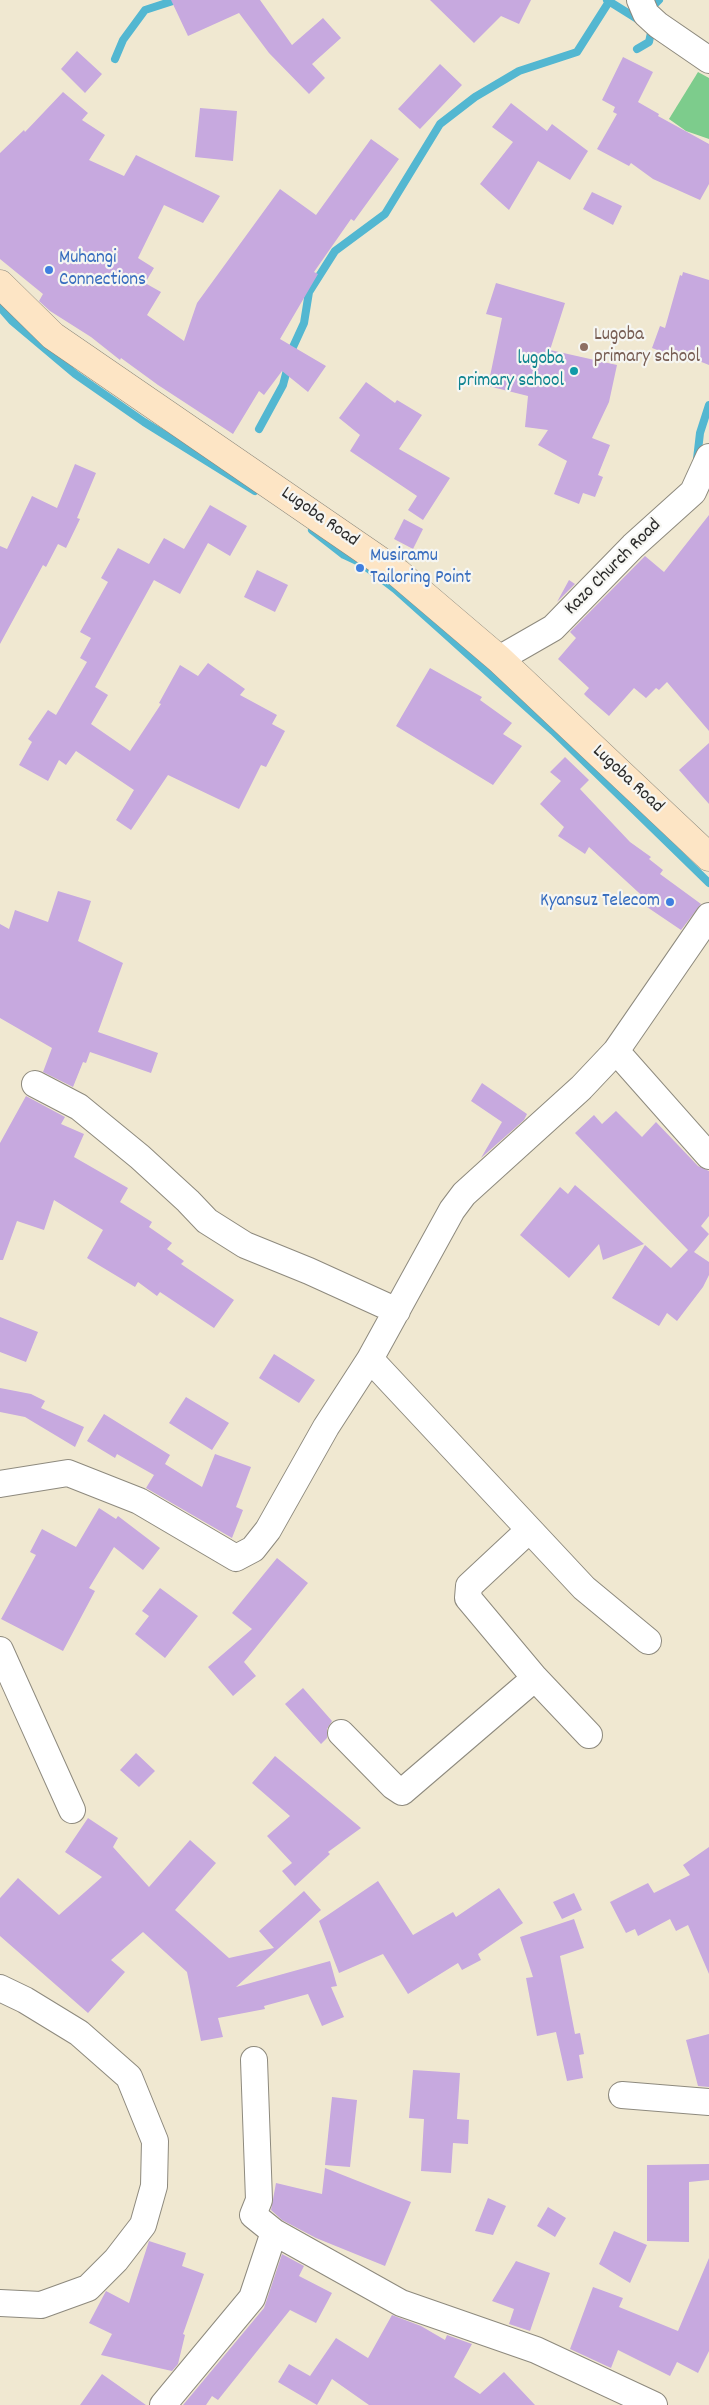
<!DOCTYPE html>
<html>
<head>
<meta charset="utf-8">
<style>
	body { margin:0 }
	canvas { display:block; background:#f0e8d1 }
</style>
</head>
<body>
<canvas width="709" height="2405"></canvas>
<script>
const c = document.querySelector('canvas').getContext('2d');
c.lineJoin = 'round';
function paint(path, color) { c.fillStyle = color; c.fill(path, 'evenodd'); }
const toPath = rows => new Path2D(rows.map(r => 'M' + r).join(''));
function trace(path, color, width, dash) { c.strokeStyle = color; c.lineWidth = width; c.lineCap = dash ? 'butt' : 'round'; c.setLineDash(dash || []); c.stroke(path); }
function label(font, color, halo, rows, align = 'center') {
  c.font = font + ' Dekko,sans-serif'; c.lineWidth = 4.5; c.setLineDash([]); c.textBaseline = 'middle'; c.strokeStyle = halo; c.fillStyle = color; for (const [text, x, y, turn = 0] of rows) {
    c.save(); c.translate(x, y); c.rotate((+turn || 0) * Math.PI / 180); c.textAlign = isNaN(turn) ? turn : align; if (halo) c.strokeText(text, 0, 0); c.fillText(text, 0, 0); c.restore();
  }
}
const green = toPath([
	[698,72,709,78,709,139,686,131,669,119]
]);
const stream = toPath([
	[607,0,639,20],
	[652,7,659,0],
	[637,49,649,42,652,28],
	[115,59,123,40,145,10,176,0],
	[0,307,12,321,75,374,144,422,255,491],
	[259,429,283,385,293,347,304,323,309,292,335,251,385,214,440,124,475,97,519,71,577,52,610,0],
	[697,459,700,433,709,405],
	[312,530,344,555,361,563,395,589,442,631,553,731,709,883]
]);
const building = toPath([
	[171,0,260,0,292,45,323,18,341,38,312,64,325,78,309,94,269,53,239,13,188,36],
	[430,0,531,0,519,24,501,16,474,43],
	[77,51,102,74,85,93,61,69],
	[623,57,653,72,638,102,659,114,658,116,709,144,709,184,700,200,653,179,631,163,629,166,597,149,617,114,613,112,615,107,602,100],
	[440,64,462,85,420,129,398,109],
	[63,92,88,113,82,120,105,135,89,160,124,176,136,155,220,196,203,223,164,205,138,258,154,268,145,283,161,292,147,315,184,341,197,303,280,189,316,215,371,139,399,159,354,221,351,219,314,272,318,274,280,339,326,366,308,392,282,371,264,395,259,391,233,434,158,385,121,358,120,360,91,337,50,311,39,301,43,294,0,259,0,153,24,130,25,132],
	[511,103,547,131,552,124,588,151,570,180,538,161,509,210,480,184,513,142,492,127],
	[200,108,237,111,233,161,195,157],
	[592,192,622,206,613,225,583,209],
	[683,272,709,280,709,365,694,359,692,363,652,348,660,326,665,328,680,275,682,276],
	[496,283,565,303,550,350,617,365,609,402,592,438,610,445,598,475,603,477,595,497,583,493,579,504,554,494,567,461,538,445,548,430,525,427,528,396,488,386,502,318,486,314],
	[366,382,395,403,397,400,422,415,399,449,450,478,423,520,408,510,417,496,350,451,360,435,339,418],
	[75,464,96,473,77,518,80,519,66,548,58,544,46,567,43,565,0,644,0,546,7,549,32,496,57,508],
	[210,505,247,526,230,556,208,543,180,594,154,580,95,687,108,695,91,724,130,751,161,704,159,703,180,665,198,676,208,663,245,689,240,695,277,715,272,724,285,731,266,767,261,765,239,809,168,775,131,830,116,820,134,790,76,751,66,765,59,760,48,781,19,765,32,742,28,739,48,710,56,715,87,662,80,658,91,638,80,632,108,582,101,578,118,548,149,564,164,538,184,549],
	[709,515,709,731,667,682,659,690,656,688,646,698,634,688,609,716,587,697,584,694,589,688,558,659,576,638,570,632,645,556,664,572],
	[404,519,423,529,413,549,394,539],
	[257,570,288,585,275,612,244,597],
	[569,580,575,584,557,602],
	[430,668,482,697,480,700,512,723,503,734,522,746,493,785,396,726],
	[709,743,709,804,679,770],
	[565,757,589,780,580,789,630,842,651,857,649,859,663,870,660,874,701,904,681,930,647,907,650,903,589,847,585,854,558,836,564,827,540,804,561,781,550,772],
	[58,891,91,901,78,941,123,963,98,1032,158,1053,151,1073,90,1052,86,1063,83,1062,73,1087,43,1072,52,1048,0,1018,0,924,9,929,15,910,48,922],
	[482,1083,527,1114,524,1120,481,1158,502,1122,471,1101],
	[26,1096,65,1117,61,1124,84,1134,74,1157,128,1188,120,1202,152,1222,149,1227,172,1243,167,1249,184,1261,181,1264,234,1300,214,1328,160,1292,157,1296,138,1282,135,1287,87,1258,103,1230,54,1200,44,1230,17,1221,3,1260,0,1260,0,1143],
	[616,1111,642,1137,656,1122,698,1166,709,1171,709,1216,701,1226,709,1234,694,1252,709,1262,709,1275,703,1287,677,1321,667,1313,659,1326,612,1298,645,1245,671,1268,688,1250,575,1133,594,1115,602,1124],
	[575,1185,644,1244,603,1260,599,1244,569,1278,520,1235,560,1187,568,1194],
	[0,1317,38,1332,26,1362,0,1352],
	[274,1354,315,1380,299,1403,259,1378],
	[0,1388,31,1394,45,1401,41,1408,84,1427,75,1447,25,1417,0,1412],
	[186,1397,229,1423,212,1450,169,1423],
	[104,1414,170,1455,165,1464,202,1487,215,1454,251,1467,236,1507,243,1510,232,1538,146,1488,154,1475,117,1454,115,1458,87,1441],
	[99,1508,116,1519,118,1516,160,1548,143,1570,114,1547,89,1588,95,1591,63,1651,1,1619,36,1555,30,1552,42,1529,76,1547],
	[277,1558,308,1583,244,1662,256,1676,233,1696,208,1667,252,1629,232,1613],
	[160,1588,198,1616,165,1658,135,1634,149,1616,142,1611],
	[303,1688,332,1721,327,1729,327,1738,321,1744,285,1704],
	[136,1753,155,1771,139,1787,120,1770],
	[275,1756,361,1828,328,1852,330,1854,295,1886,282,1871,292,1863,267,1836,290,1816,252,1783],
	[88,1818,118,1838,113,1847,149,1887,190,1840,216,1863,175,1910,229,1958,274,1948,259,1931,304,1891,321,1910,236,1987,330,1961,337,1986,331,1987,344,2017,322,2026,308,1994,264,2006,265,2009,218,2018,223,2037,201,2041,187,1972,143,1932,111,1960,125,1972,88,2013,0,1936,0,1898,18,1878,59,1915,102,1877,65,1852],
	[709,1847,709,1974,688,1925,676,1931,670,1919,638,1936,635,1929,626,1933,610,1902,648,1883,654,1893,690,1875,683,1865],
	[378,1881,413,1935,453,1912,456,1917,499,1888,523,1923,478,1954,481,1960,462,1970,458,1963,408,1994,383,1954,339,1973,319,1921],
	[574,1893,582,1910,562,1919,553,1902],
	[574,1919,584,1948,560,1956,575,2034,580,2033,584,2054,579,2055,583,2078,567,2081,556,2032,537,2036,526,1978,533,1977,520,1937],
	[709,2034,709,2087,698,2086,686,2040],
	[413,2070,460,2073,457,2119,469,2120,468,2144,453,2143,451,2173,421,2171,424,2119,409,2118],
	[332,2097,357,2100,350,2167,325,2165],
	[709,2164,709,2180,689,2182,689,2242,647,2241,647,2165],
	[325,2168,411,2202,385,2266,316,2238,282,2220,271,2210,276,2183,322,2194],
	[488,2198,506,2206,493,2235,475,2231],
	[548,2207,566,2218,555,2237,537,2226],
	[614,2231,647,2245,630,2283,599,2264],
	[149,2241,186,2253,182,2266,204,2274,183,2334,185,2335,178,2364,172,2371,101,2355,112,2334,89,2323,106,2291,129,2303],
	[282,2254,304,2266,299,2276,332,2293,316,2323,290,2310,218,2400,212,2396,206,2405,183,2405,264,2308],
	[709,2258,709,2351,698,2373,677,2362,670,2376,618,2350,611,2368,570,2349,593,2287,623,2298,619,2307,678,2331],
	[516,2261,550,2273,530,2331,509,2324,514,2309,492,2301],
	[392,2315,421,2326,445,2340,447,2335,472,2344,454,2377,480,2394,504,2372,535,2405,369,2405,332,2379,317,2405,278,2382,289,2364,310,2376,336,2338,368,2358],
	[102,2374,146,2405,80,2405]
]);
const street = toPath([
	[640,0,646,14,658,25,709,60],
	[499,659,553,628,633,546,693,492,709,457],
	[616,1051,709,1156],
	[35,1084,79,1107,140,1157,188,1201,207,1221,245,1245,309,1271,397,1311],
	[370,1359,584,1588,648,1641],
	[0,1484,68,1473,139,1501,236,1558,253,1549,268,1530,326,1427,370,1359,452,1210,464,1194,581,1088,616,1051,709,916],
	[529,1530,469,1586,468,1598,535,1678,589,1735],
	[0,1650,72,1810],
	[341,1733,393,1786,402,1792,535,1678],
	[0,1988,25,2000,79,2033,129,2077,155,2141,154,2186,143,2225,116,2260,88,2288,41,2305,0,2303],
	[254,2060,259,2200,253,2215,274,2232,401,2303,536,2350,654,2405],
	[622,2095,709,2102],
	[163,2405,252,2298,274,2232]
]);
const secondary = toPath([
	[0,284,53,336,398,573,499,659,709,857]
]);
const markers = [
	[49,270,5,"#3f7fe0"],
	[584,347,5,"#8d6e63"],
	[574,371,5,"#0f9aa8"],
	[360,568,5,"#3f7fe0"],
	[670,902,5,"#3f7fe0"]
];
const shopNames = [
	["Muhangi",59,259],
	["Connections",59,281],
	["Musiramu",370,557],
	["Tailoring Point",370,579],
	["Kyansuz Telecom",660,902,"right"]
];
const educationNames = [
	["Lugoba",594,336],
	["primary school",594,358]
];
const cultureNames = [
	["lugoba",564,360],
	["primary school",564,382]
];
const streetNames = [
	["Lugoba Road",319,518,35],
	["Kazo Church Road",614,568,-45],
	["Lugoba Road",627,780,43]
];
paint(green, '#7dcc8c');
trace(stream, '#53b7d1', 8);
paint(building, '#c7a9df');
trace(street, '#8e8a7e', 28);
trace(secondary, '#8e8a7e', 29);
trace(street, '#fff', 26);
trace(secondary, '#fde5c5', 28);
for (const [x, y, r, color] of markers) { const dot = new Path2D(); dot.arc(x, y, r, 0, 2 * Math.PI); c.fillStyle = color; c.fill(dot); trace(dot, '#f6f6f2', 2); }
label('19px', '#366cbe', '#f6f6f2', shopNames, 'left');
label('19px', '#785e54', '#f6f6f2', educationNames, 'left');
label('19px', '#0d838f', '#f6f6f2', cultureNames, 'right');
label('19px', '#2b2b2b', '#f6f6f2', streetNames);
</script>
</body>
</html>
